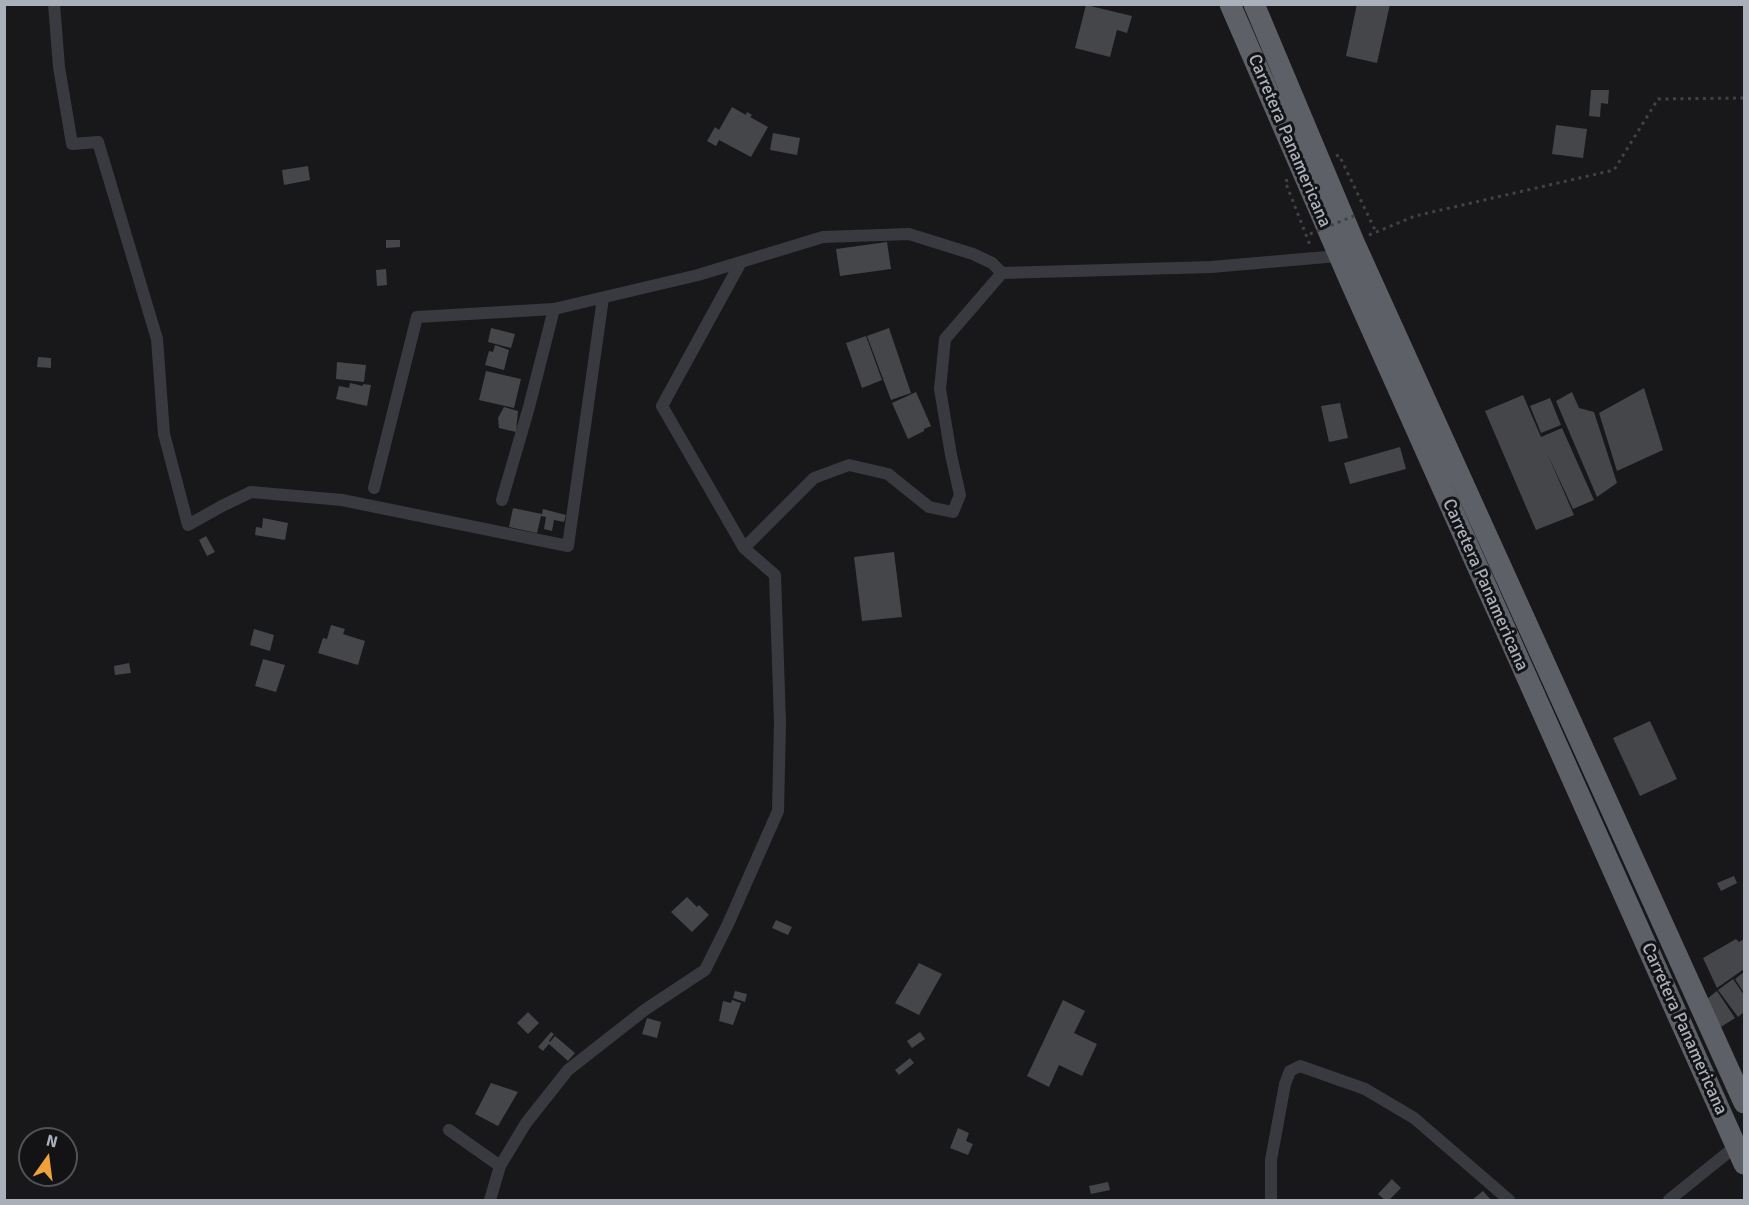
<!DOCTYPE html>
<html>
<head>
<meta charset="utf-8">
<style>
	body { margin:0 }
	#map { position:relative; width:1749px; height:1205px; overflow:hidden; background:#18181a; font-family:Signika,sans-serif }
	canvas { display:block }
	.frame { position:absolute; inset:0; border:6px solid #aab0ba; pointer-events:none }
	.north { position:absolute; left:18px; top:1127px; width:60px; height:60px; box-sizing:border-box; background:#131315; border:2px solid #4f5257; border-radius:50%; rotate:14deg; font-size:16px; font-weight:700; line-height:24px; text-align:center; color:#aab0ba }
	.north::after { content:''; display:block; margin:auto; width:21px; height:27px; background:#f1a139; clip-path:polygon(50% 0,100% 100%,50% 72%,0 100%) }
</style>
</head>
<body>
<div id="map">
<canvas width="1749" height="1205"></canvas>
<div class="frame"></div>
<div class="north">N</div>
</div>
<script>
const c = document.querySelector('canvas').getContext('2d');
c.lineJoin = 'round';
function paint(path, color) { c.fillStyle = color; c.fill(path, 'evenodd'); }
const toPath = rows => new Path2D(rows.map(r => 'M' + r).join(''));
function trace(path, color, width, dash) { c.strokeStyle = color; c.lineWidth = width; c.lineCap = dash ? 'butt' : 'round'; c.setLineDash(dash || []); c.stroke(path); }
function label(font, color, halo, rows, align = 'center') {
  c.font = font + ' Signika,sans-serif'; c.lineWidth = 6; c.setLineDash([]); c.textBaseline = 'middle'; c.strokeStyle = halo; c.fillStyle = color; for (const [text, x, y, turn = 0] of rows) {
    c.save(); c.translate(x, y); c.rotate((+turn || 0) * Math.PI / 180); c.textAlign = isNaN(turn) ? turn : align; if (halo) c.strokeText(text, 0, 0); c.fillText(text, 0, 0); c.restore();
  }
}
const building = toPath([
	[1357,4,1390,4,1377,63,1346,56],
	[1086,5,1132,16,1127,33,1117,30,1110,57,1075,48],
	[1591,90,1609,90,1608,104,1601,103,1600,117,1589,116],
	[732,107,746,115,747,112,752,115,750,117,768,127,751,157,719,140,716,146,707,141,715,127,719,130],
	[1556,125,1587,129,1583,158,1552,154],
	[773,133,800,138,797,155,770,150],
	[308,166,310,180,284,185,282,170],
	[386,240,400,240,400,247,386,248],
	[887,242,891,269,840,276,836,249],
	[386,269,387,285,377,286,376,270],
	[491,328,515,334,511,348,488,342],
	[889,328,911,393,891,400,867,336],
	[866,336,882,380,862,388,846,343],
	[495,345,509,350,504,370,485,365,489,351,493,352],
	[38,357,51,358,51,368,37,367],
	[337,362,366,365,364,382,336,379],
	[486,371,521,379,514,408,479,400],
	[350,383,363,386,363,384,371,385,367,406,336,399,339,386,349,388],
	[1644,388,1663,450,1617,471,1599,413],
	[916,392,931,426,924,429,924,431,908,439,892,403],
	[1572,392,1579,408,1594,412,1617,483,1597,497,1556,401],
	[1523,395,1541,437,1562,428,1594,500,1573,509,1547,453,1574,515,1536,530,1485,411],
	[1550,398,1561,425,1541,433,1530,406],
	[1340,403,1348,438,1329,442,1321,406],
	[504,407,518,411,516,432,499,428,498,418],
	[1400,447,1406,469,1350,484,1344,463],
	[513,508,542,514,543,509,566,515,564,522,554,520,552,531,544,529,546,517,541,516,537,533,509,527],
	[263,518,288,523,285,540,255,535,256,527,262,528],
	[206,536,215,552,207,556,199,540],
	[894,552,902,617,862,621,854,557],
	[331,625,345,629,343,634,365,641,358,665,318,653,323,638,327,639],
	[254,629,274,635,270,651,250,645],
	[263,659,285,665,276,692,255,686],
	[129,663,131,673,115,675,114,666],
	[1650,721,1677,779,1640,796,1613,738],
	[1734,876,1737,883,1721,891,1717,883],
	[687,897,697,907,699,905,709,915,692,932,671,912],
	[776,920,792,927,788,935,772,928],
	[1736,939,1739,942,1744,939,1744,969,1717,988,1703,958],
	[919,963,942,974,919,1015,895,1003],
	[1744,972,1744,993,1735,979],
	[1733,979,1744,995,1744,1012,1738,1017,1718,990],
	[735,991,747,994,745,1002,733,998],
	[1717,991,1735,1018,1721,1027,1712,1013,1708,998],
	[732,1000,741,1003,733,1025,719,1021,723,1001,731,1003],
	[1063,1000,1085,1011,1074,1033,1097,1044,1082,1076,1059,1065,1049,1087,1027,1076],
	[528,1012,539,1023,528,1034,517,1023],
	[647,1018,661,1022,657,1038,642,1034],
	[551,1032,554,1034,549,1041,550,1042,555,1036,575,1053,568,1061,549,1044,543,1051,538,1047],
	[920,1032,925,1039,912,1048,907,1041],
	[910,1058,914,1063,899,1075,895,1070],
	[491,1083,518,1092,498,1126,475,1114],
	[958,1128,969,1133,966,1141,973,1144,968,1155,950,1148],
	[1392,1179,1401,1188,1389,1200,1385,1200,1378,1194],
	[1108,1182,1110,1190,1091,1194,1089,1186],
	[1483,1191,1491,1200,1472,1200]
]);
const path = toPath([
	[1336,156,1339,155,1376,232],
	[1288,180,1285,181,1310,245],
	[1369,235,1415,216,1614,170,1658,99,1744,98]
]);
const minor = toPath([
	[54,4,59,67,72,144,98,142,157,339,164,434,188,525,222,506,251,492,342,500,568,546,603,298],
	[374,488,417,317,554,309,698,275,823,237,909,234,973,254,992,263,1002,273],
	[502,500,529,407,554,309],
	[744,548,814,478,849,465,888,474,929,507,953,512,960,495,951,455,940,389,945,339,1002,273,1211,267,1338,256],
	[449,1130,500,1166],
	[490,1200,500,1166,526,1123,568,1070,646,1009,705,970,728,924,778,811,780,722,775,575,744,548,662,406,741,262],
	[1271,1200,1271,1160,1285,1084,1290,1071,1300,1066,1365,1089,1414,1118,1509,1200],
	[1669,1200,1736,1146]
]);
const trunk = toPath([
	[1230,4,1350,281,1744,1164],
	[1254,4,1354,242,1744,1103]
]);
const pathBridge = toPath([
	[1310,234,1356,215]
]);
const streetNames = [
	["Carretera Panamericana",1289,141,67],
	["Carretera Panamericana",1485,585,66],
	["Carretera Panamericana",1684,1029,66]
];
paint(building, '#44464a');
trace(path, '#3f4246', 3, [3, 4.5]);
trace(minor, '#393a3f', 12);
trace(trunk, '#5d6067', 21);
trace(pathBridge, '#3f4246', 3, [3, 4.5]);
label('18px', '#aab0ba', '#131315', streetNames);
</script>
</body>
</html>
